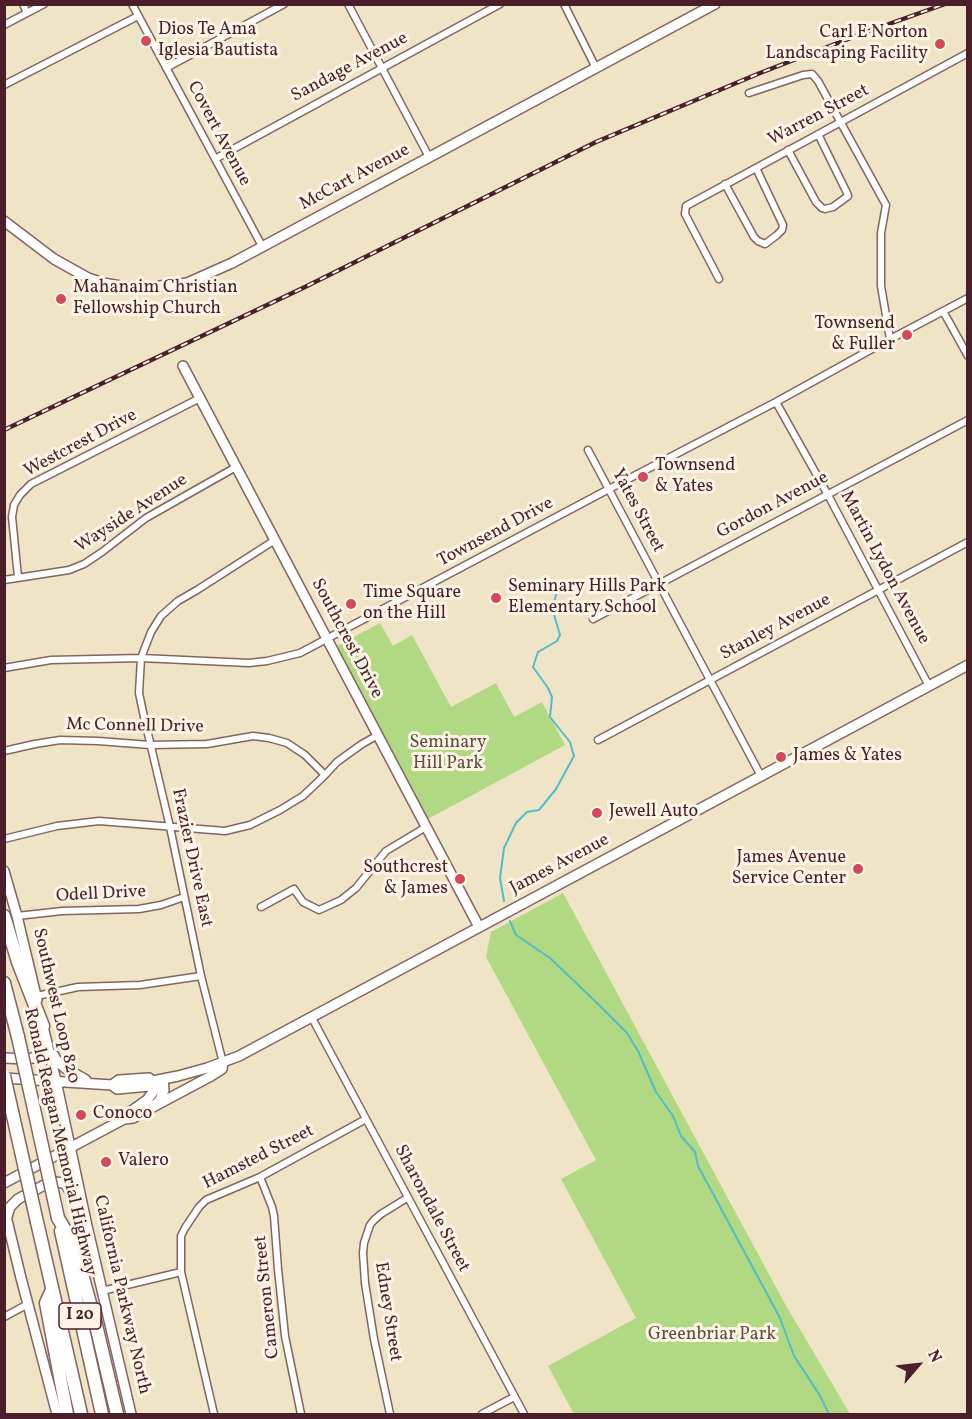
<!DOCTYPE html>
<html>
<head>
<meta charset="utf-8">
<style>
	body { margin:0 }
	#map { position:relative; width:972px; height:1419px; overflow:hidden; background:#efe4c5; font-family:Vollkorn,serif }
	canvas { display:block }
	.frame { position:absolute; inset:0; border:6px solid #4a1f2b; pointer-events:none }
	.north { position:absolute; left:888px; top:1335px; width:60px; height:60px; -webkit-text-stroke:4px #fcf5e5; paint-order:stroke; rotate:62deg; font-size:16px; font-weight:700; line-height:24px; text-align:center; color:#4a1f2b }
	.north::after { content:''; display:block; margin:auto; width:21px; height:27px; background:#4a1f2b; clip-path:polygon(50% 0,100% 100%,50% 72%,0 100%) }
</style>
</head>
<body>
<div id="map">
<canvas width="972" height="1419"></canvas>
<div class="frame"></div>
<div class="north">N</div>
</div>
<script>
const c = document.querySelector('canvas').getContext('2d');
c.lineJoin = 'round';
function paint(path, color) { c.fillStyle = color; c.fill(path, 'evenodd'); }
const toPath = rows => new Path2D(rows.map(r => 'M' + r).join(''));
function trace(path, color, width, dash) { c.strokeStyle = color; c.lineWidth = width; c.lineCap = dash ? 'butt' : 'round'; c.setLineDash(dash || []); c.stroke(path); }
function label(font, color, halo, rows, align = 'center') {
  c.font = font + ' Vollkorn,serif'; c.lineWidth = 6; c.setLineDash([]); c.textBaseline = 'middle'; c.strokeStyle = halo; c.fillStyle = color; for (const [text, x, y, turn = 0] of rows) {
    c.save(); c.translate(x, y); c.rotate((+turn || 0) * Math.PI / 180); c.textAlign = isNaN(turn) ? turn : align; if (halo) c.strokeText(text, 0, 0); c.fillText(text, 0, 0); c.restore();
  }
}
const green = toPath([
	[380,623,393,646,412,635,451,707,496,683,514,717,542,702,565,745,428,819,335,647],
	[563,893,785,1304,850,1414,574,1414,548,1366,636,1318,561,1179,596,1160,486,957,491,932]
]);
const stream = toPath([
	[504,901,500,878,504,848,516,823,527,812,539,810,556,789,574,756,570,742,550,717,552,697,548,688,533,667,538,652,557,641,560,635,552,608,557,592,561,588],
	[510,921,516,935,550,958,598,1004,627,1033,638,1051,656,1092,673,1116,681,1136,695,1152,698,1166,780,1318,794,1356,819,1394,829,1414]
]);
const street = toPath([
	[23,4,27,13],
	[132,4,262,246],
	[348,4,429,157],
	[564,4,596,68],
	[4,25,44,4],
	[166,68,284,4],
	[4,85,138,16],
	[749,93,803,75,812,74,818,81,886,205,881,233,881,286,890,339],
	[788,150,816,202,822,208,825,209,833,207,848,196,847,193,818,134],
	[215,159,500,4],
	[725,184,754,237,758,241,765,244,777,235,782,230,783,225,756,168],
	[719,279,685,214,686,206,968,53],
	[943,311,968,356],
	[776,402,828,495,929,686],
	[588,450,761,776],
	[18,577,12,517,14,505,20,495,31,484,200,398],
	[4,580,69,570,84,564,102,552,146,518,236,467],
	[593,619,968,420],
	[4,668,51,660,141,658,249,663,267,661,300,653,609,489,776,402,881,344,968,298],
	[598,740,968,542],
	[4,751,35,744,60,740,98,741,150,745,207,744,253,736,269,738,287,743,305,755,325,775],
	[4,839,57,826,99,821,225,831,250,825,280,810,303,796,325,775,337,762,362,744,378,735],
	[261,907,294,889,303,902,319,910,341,900,356,888,386,851,426,827],
	[17,916,62,911,139,909,161,905,184,897],
	[37,996,78,987,140,985,201,976],
	[312,1018,524,1414],
	[223,1063,201,976,170,827,144,717,139,693,141,658,151,632,161,616,178,601,197,590,275,540],
	[260,1177,272,1207,274,1216,278,1269,285,1336,301,1414],
	[102,1291,181,1272],
	[4,1317,28,1304],
	[214,1414,181,1272,181,1236,185,1228,199,1207,206,1200,260,1177,366,1119],
	[390,1414,374,1339,365,1283,363,1253,364,1243,370,1225,374,1220,381,1214,407,1198],
	[482,1414,514,1397]
]);
const secondary = toPath([
	[4,221,54,259,88,278,103,283,126,287,151,287,187,283,232,263,715,4],
	[183,366,479,927],
	[4,871,17,916,37,1000],
	[42,1022,56,1081,87,1226,131,1414],
	[53,1054,57,1061,65,1068,86,1080],
	[4,1058,25,1059,33,1058,41,1051,45,1040],
	[4,1078,112,1085,117,1089,150,1086,153,1081],
	[112,1085,119,1080,149,1078,153,1081,178,1076,207,1068,239,1056,968,665],
	[151,1108,211,1076,222,1069,223,1063],
	[124,1119,133,1118,151,1108,157,1103,160,1100,164,1090,163,1079],
	[4,1183,124,1119,130,1112,147,1100,163,1079],
	[4,1208,21,1278,57,1414],
	[7,1217,10,1207,18,1199,50,1182,55,1182,63,1183,67,1186,82,1215]
]);
const highway = toPath([
	[4,916,18,962,43,1026],
	[4,983,18,1037],
	[58,1218,74,1245,96,1325,117,1414],
	[37,1222,81,1414],
	[61,1231,102,1414],
	[52,1290,46,1303,67,1414]
]);
const rail = toPath([
	[4,430,305,287,596,142,760,73,861,34,945,4]
]);
const highwayBridge = toPath([
	[18,1037,58,1218],
	[4,1076,37,1222]
]);
const markers = [
	[146,41,6,"#d1495b"],
	[940,44,6,"#d1495b"],
	[61,299,6,"#d1495b"],
	[907,335,6,"#d1495b"],
	[643,477,6,"#d1495b"],
	[496,598,6,"#d1495b"],
	[351,604,6,"#d1495b"],
	[781,757,6,"#d1495b"],
	[597,813,6,"#d1495b"],
	[858,869,6,"#d1495b"],
	[460,879,6,"#d1495b"],
	[81,1115,6,"#d1495b"],
	[106,1162,6,"#d1495b"]
];
const shields = [
	[80,1316,42]
];
const shieldNames = [
	["I 20",80,1316]
];
const poiNames = [
	["Dios Te Ama",158,31],
	["Iglesia Bautista",158,52],
	["Carl E Norton",928,34,"right"],
	["Landscaping Facility",928,55,"right"],
	["Mahanaim Christian",73,289],
	["Fellowship Church",73,310],
	["Townsend",895,325,"right"],
	["& Fuller",895,346,"right"],
	["Townsend",655,467],
	["& Yates",655,488],
	["Seminary Hills Park",508,588],
	["Elementary School",508,609],
	["Time Square",363,594],
	["on the Hill",363,615],
	["James & Yates",793,757],
	["Jewell Auto",609,813],
	["James Avenue",846,859,"right"],
	["Service Center",846,880,"right"],
	["Southcrest",448,869,"right"],
	["& James",448,890,"right"],
	["Conoco",93,1115],
	["Valero",118,1162]
];
const streetNames = [
	["Sandage Avenue",350,68,-28],
	["Warren Street",819,116,-28],
	["Covert Avenue",218,134,62],
	["McCart Avenue",355,178,-28],
	["Westcrest Drive",81,444,-28],
	["Gordon Avenue",773,506,-28],
	["Yates Street",637,511,62],
	["Wayside Avenue",132,514,-33],
	["Townsend Drive",496,533,-28],
	["Martin Lydon Avenue",884,568,62],
	["Stanley Avenue",776,628,-28],
	["Southcrest Drive",346,639,62],
	["Mc Connell Drive",135,727,1],
	["Frazier Drive East",191,858,78],
	["James Avenue",560,865,-28],
	["Odell Drive",101,895,-3],
	["Southwest Loop 820",55,1006,77],
	["Ronald Reagan Memorial Highway",59,1142,77],
	["Hamsted Street",259,1158,-27],
	["Sharondale Street",431,1209,62],
	["California Parkway North",121,1295,77],
	["Cameron Street",268,1297,-96],
	["Edney Street",387,1312,81]
];
const parkNames = [
	["Seminary",448,744],
	["Hill Park",448,765],
	["Greenbriar Park",712,1336]
];
paint(green, '#b1d883');
trace(stream, '#51bdca', 2);
trace(street, '#846461', 9);
trace(secondary, '#846461', 12);
trace(highway, '#846461', 15);
trace(street, '#fff', 6);
trace(secondary, '#fff', 9);
trace(highway, '#fff', 12);
trace(rail, '#4a1f2b', 4.5);
trace(rail, '#fcf5e5', 2, [7]);
trace(highwayBridge, '#846461', 15, []);
trace(highwayBridge, '#fff', 12);
for (const [x, y, r, color] of markers) { const dot = new Path2D(); dot.arc(x, y, r, 0, 2 * Math.PI); c.fillStyle = color; c.fill(dot); trace(dot, '#fcf5e5', 2); }
for (const [x, y, w] of shields) { const box = new Path2D(); box.roundRect(x - w / 2, y - 13, w, 26, 4.5); c.fillStyle = '#fcf5e5'; c.fill(box); trace(box, '#4a1f2b', 1.5); }
label('bold 16px', '#4a1f2b', null, shieldNames);
label('18px', '#4a1f2b', '#fcf5e5', poiNames, 'left');
label('18px', '#4a1f2b', '#fcf5e5', streetNames);
label('18px', '#644d41', '#fcf5e5', parkNames);
</script>
</body>
</html>
